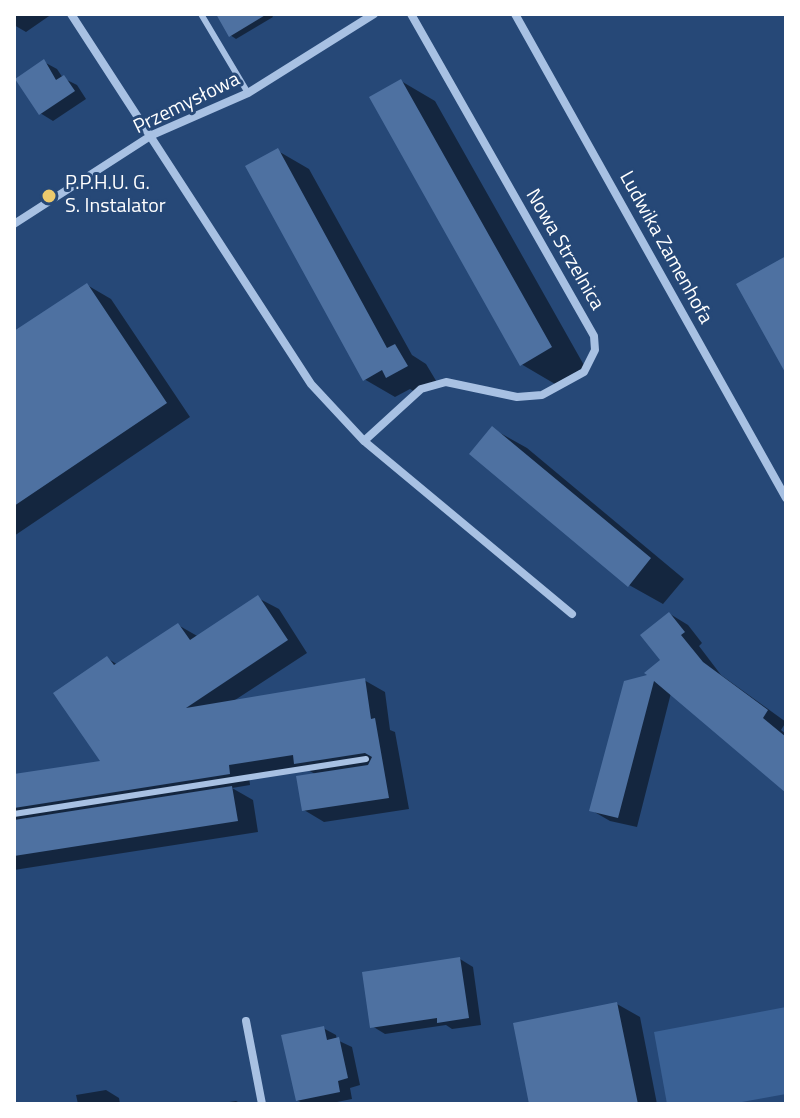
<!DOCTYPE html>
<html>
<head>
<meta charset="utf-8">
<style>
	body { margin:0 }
	#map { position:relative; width:800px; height:1118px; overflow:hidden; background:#264877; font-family:"Titillium Web",sans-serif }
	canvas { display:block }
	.frame { position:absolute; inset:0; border:16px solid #fff; pointer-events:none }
</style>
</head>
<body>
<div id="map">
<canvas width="800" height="1118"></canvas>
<div class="frame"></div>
</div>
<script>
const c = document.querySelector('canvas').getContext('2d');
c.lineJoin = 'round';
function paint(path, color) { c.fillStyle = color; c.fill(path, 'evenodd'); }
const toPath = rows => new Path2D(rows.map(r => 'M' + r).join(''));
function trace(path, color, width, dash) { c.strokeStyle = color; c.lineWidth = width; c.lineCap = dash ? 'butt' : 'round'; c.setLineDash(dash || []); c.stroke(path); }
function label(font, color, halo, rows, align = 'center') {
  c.font = font + ' "Titillium Web",sans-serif'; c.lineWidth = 6; c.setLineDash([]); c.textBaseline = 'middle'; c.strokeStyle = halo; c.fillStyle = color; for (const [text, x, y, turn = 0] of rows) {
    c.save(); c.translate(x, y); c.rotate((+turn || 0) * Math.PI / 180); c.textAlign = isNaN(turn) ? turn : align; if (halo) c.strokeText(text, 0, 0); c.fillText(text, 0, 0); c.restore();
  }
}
const green = toPath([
	[786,1007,786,1094,731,1104,667,1104,654,1032]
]);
const shadow = toPath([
	[14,14,52,14,26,32,14,25],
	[218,14,271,14,273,17,236,39,230,35],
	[44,62,57,69,63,78,77,85,86,99,53,121,40,113],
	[401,81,435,101,585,367,555,384,521,364],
	[278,151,309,169,412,355,426,364,438,384,419,394,410,389,395,397,364,379],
	[87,285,111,299,190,417,14,536,14,334],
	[493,429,527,448,684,579,663,604,629,585],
	[258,598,279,609,307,653,232,702,364,680,385,692,390,730,395,732,409,809,324,822,304,810,317,775,304,768,249,776,250,785,232,788,253,800,258,832,14,870,14,776,104,762,107,658,118,665,178,625,199,637],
	[670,614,688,625,702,643,699,646,721,675,786,722,781,730,786,734,786,790,671,693,637,827,610,821,591,810,651,676,662,660],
	[460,959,473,967,481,1025,452,1029,446,1025,385,1034,372,1026],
	[617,1004,640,1017,657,1104,531,1104],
	[323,1028,336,1035,337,1040,352,1047,360,1085,350,1088,352,1099,327,1104,304,1104,297,1100],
	[106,1090,119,1098,120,1104,78,1104,76,1095],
	[236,1101,242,1104,216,1104]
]);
const building = toPath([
	[216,14,267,14,229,37],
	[44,59,56,80,64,75,75,91,39,115,15,79],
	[401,79,552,347,520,366,369,97],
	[278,148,387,348,395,344,408,366,386,378,382,370,363,381,245,166],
	[786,256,786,374,736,284],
	[87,283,167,403,14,506,14,331],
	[492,426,651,558,628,587,469,454],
	[258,595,288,640,186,708,365,678,371,719,375,718,389,798,302,811,296,776,368,765,372,757,365,753,294,764,293,755,229,765,230,774,14,808,14,774,100,761,53,693,107,656,114,665,178,623,190,640],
	[669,612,685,632,681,635,703,662,768,710,763,718,786,737,786,793,654,681,618,818,589,811,624,681,647,675,644,673,660,660,640,635],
	[232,786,238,821,14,856,14,820],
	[460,957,469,1018,437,1023,437,1018,370,1028,362,972],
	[617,1002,638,1104,529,1104,513,1023],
	[324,1026,327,1040,339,1037,348,1078,338,1081,340,1092,296,1101,281,1035]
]);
const service = toPath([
	[201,14,248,93],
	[14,814,366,759]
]);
const minor = toPath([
	[71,14,311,384,364,441,572,614],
	[515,14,786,498],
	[14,224,152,135,248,93,374,14],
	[364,441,421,389,446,382,517,397,542,395,584,372,595,350,594,336,411,14],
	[246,1021,262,1104]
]);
const markers = [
	[49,196,8,"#ebc96d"]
];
const streetNames = [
	["Przemysłowa",187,104,-26],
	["Ludwika Zamenhofa",665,248,61],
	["Nowa Strzelnica",564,250,60]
];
const poiNames = [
	["P.P.H.U. G.",65,184],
	["S. Instalator",65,207]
];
paint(green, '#3a6195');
paint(shadow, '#0007');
paint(building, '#4e71a1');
trace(service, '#a8c1e3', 6);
trace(minor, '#a8c1e3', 8);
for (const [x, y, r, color] of markers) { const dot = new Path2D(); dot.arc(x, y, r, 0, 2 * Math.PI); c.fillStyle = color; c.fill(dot); trace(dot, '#264877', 3); }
label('20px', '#fff', '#264877', streetNames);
label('20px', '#fff', '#264877', poiNames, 'left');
</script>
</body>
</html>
